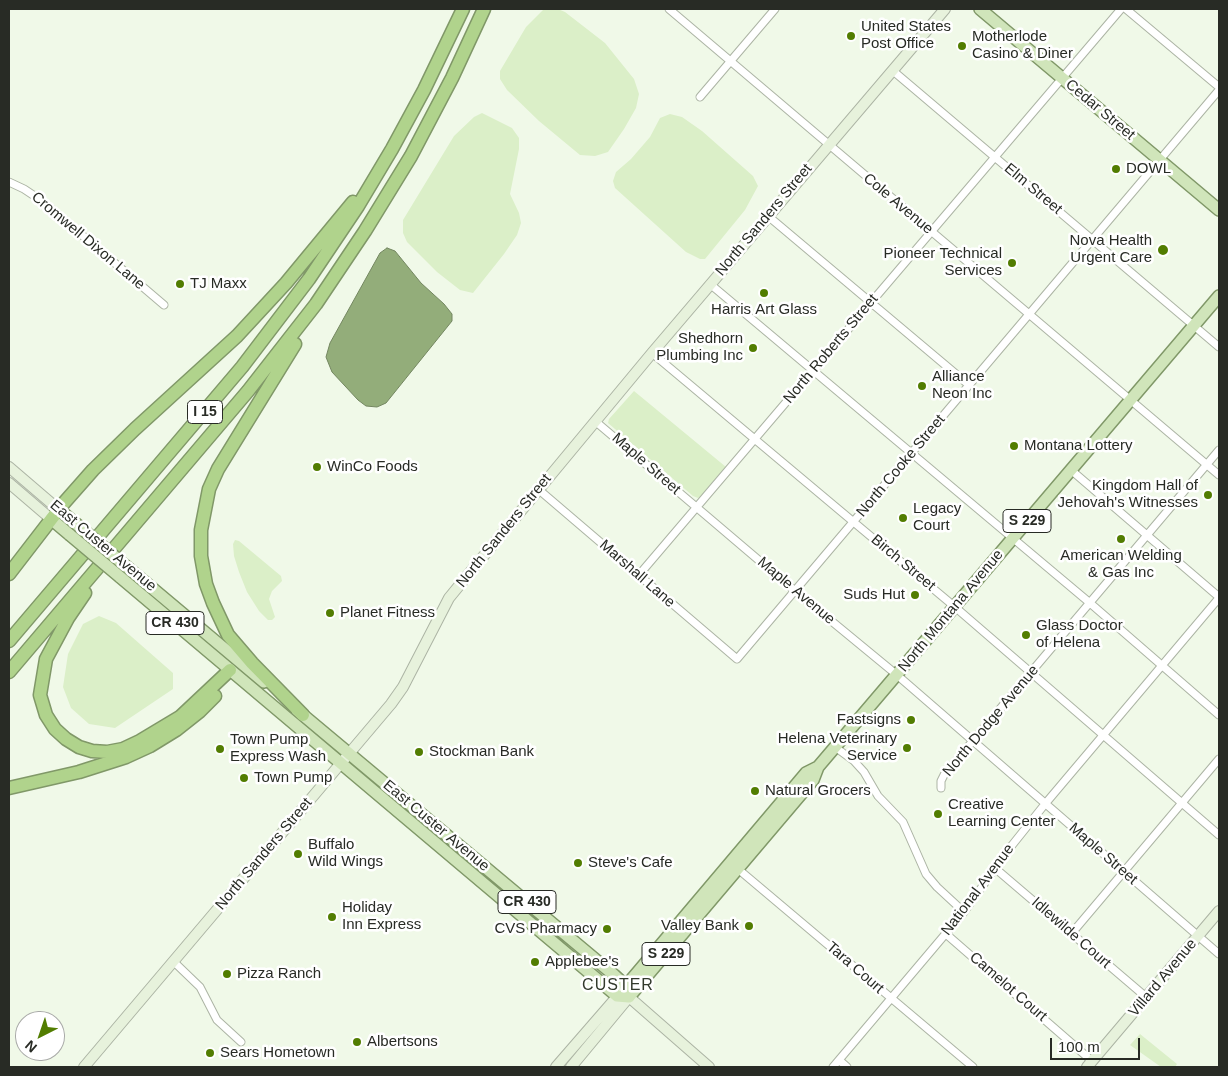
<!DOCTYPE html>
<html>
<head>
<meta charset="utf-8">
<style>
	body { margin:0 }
	#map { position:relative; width:1228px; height:1076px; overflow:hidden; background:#f0f9e8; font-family:Arial,sans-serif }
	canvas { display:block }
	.frame { position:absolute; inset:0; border:10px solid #282b25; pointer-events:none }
	.north { position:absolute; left:15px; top:1011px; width:50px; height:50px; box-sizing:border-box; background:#fff; border:1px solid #a9aaa8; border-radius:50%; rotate:221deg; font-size:14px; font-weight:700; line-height:20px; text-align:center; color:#282b25 }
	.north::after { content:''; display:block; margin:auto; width:18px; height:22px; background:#527d01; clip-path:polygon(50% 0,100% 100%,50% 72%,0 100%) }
	.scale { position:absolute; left:1050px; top:1038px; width:90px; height:22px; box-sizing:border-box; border:2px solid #282b25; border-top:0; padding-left:6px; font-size:15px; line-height:18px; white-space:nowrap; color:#282b25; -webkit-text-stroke:4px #fff; paint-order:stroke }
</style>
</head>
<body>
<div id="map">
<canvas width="1228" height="1076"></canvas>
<div class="frame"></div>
<div class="north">N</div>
<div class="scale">100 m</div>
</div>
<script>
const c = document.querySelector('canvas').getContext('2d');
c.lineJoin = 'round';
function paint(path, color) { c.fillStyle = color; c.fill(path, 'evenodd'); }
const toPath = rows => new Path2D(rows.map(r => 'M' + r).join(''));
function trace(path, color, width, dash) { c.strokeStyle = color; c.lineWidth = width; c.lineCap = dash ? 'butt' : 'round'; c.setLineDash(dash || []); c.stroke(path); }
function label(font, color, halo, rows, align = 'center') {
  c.font = font + ' Arial,sans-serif'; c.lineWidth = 5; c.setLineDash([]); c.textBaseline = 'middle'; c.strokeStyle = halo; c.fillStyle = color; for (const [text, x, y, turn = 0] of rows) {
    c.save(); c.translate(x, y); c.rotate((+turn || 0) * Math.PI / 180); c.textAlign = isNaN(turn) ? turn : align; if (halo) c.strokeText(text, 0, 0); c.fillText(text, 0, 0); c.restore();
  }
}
const green = toPath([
	[544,9,558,9,565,12,605,43,634,79,639,94,636,108,624,129,608,152,595,156,580,155,539,121,507,90,500,79,500,71,526,27],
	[482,113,512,128,519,138,519,149,510,194,519,213,521,223,517,235,504,254,473,293,460,290,437,272,407,242,403,233,403,220,454,136,474,117],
	[670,114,682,117,702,131,753,176,758,186,745,210,705,259,700,259,686,252,615,188,613,181,616,172,631,159,650,137,660,118],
	[634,391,726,467,702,496,698,498,693,496,608,423,609,419],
	[235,540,239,541,281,576,282,581,272,591,269,599,275,617,272,620,268,620,259,611,247,592,239,572,234,556,233,544],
	[99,616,116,623,173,673,173,689,115,728,89,724,71,708,63,687,68,654,83,624],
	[1140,1034,1177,1064,1175,1067,1161,1067,1130,1045]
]);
const water = toPath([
	[387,248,395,251,421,283,444,304,452,314,452,321,386,403,377,407,366,406,358,400,332,372,326,357,330,343,380,253,387,248]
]);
const street = toPath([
	[669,9,1219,475],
	[1126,9,1219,87],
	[892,70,1219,347],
	[700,97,775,9],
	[9,182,24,189,42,201,164,305],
	[768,216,969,385],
	[710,284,1090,603,1219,715],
	[652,353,955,607,1219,835],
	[595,421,795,591,897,675,1219,954],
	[1071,470,1219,597],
	[538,489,737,659,1219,90],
	[638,576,1121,9],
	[835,747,854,761,864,772,878,796,903,822,926,874,937,887,964,912],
	[941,788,941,781,944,775,1219,450],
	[738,869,973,1067],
	[996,869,1146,997],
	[1072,933,1219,759],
	[946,934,1092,1061],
	[173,961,200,987,217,1020,241,1042],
	[839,1060,847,1067],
	[833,1067,964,912,1009,849,1045,804,1219,598]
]);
const secondary = toPath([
	[9,467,58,509],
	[9,483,51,519],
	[84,1067,391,704,403,687,449,598,467,576,652,353,945,9],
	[556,1067,622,991],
	[571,1067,629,997,709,1067],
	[1087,1067,1219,911]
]);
const primary = toPath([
	[980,9,1219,210],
	[58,509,81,528],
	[51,519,70,535],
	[127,567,264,682],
	[120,577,617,996,629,997],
	[297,710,614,975,626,986,629,997],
	[626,986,806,773,818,767],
	[629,997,813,780,818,767,1219,296]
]);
const highway = toPath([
	[295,344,218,469,209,489,201,530,201,556,206,584,213,603,228,635,252,663,303,715],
	[9,574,63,504,93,470,135,429,237,336,286,283,353,202],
	[85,593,68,618,46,659,40,695,46,715,55,729,66,739,79,747,92,751,107,752,123,749,140,741,180,717,230,670],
	[9,641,242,367,309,279,358,206,392,149,424,90,463,9],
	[9,672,248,391,316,304,365,231,411,156,452,78,484,9],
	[9,788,79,772,126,757,150,746,176,730,200,711,215,696]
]);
const primaryBridge = toPath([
	[81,528,127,567],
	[70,535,120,577]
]);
const markers = [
	[851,36,5,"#527d01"],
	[962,46,5,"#527d01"],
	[1116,169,5,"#527d01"],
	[1163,250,6,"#527d01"],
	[1012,263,5,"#527d01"],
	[180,284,5,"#527d01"],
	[764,293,5,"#527d01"],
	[753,348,5,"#527d01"],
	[922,386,5,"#527d01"],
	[1014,446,5,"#527d01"],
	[317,467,5,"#527d01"],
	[1208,495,5,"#527d01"],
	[903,518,5,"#527d01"],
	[1121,539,5,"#527d01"],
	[915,595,5,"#527d01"],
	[330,613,5,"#527d01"],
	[1026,635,5,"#527d01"],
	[911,720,5,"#527d01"],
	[907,748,5,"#527d01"],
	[220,749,5,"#527d01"],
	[419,752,5,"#527d01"],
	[244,778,5,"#527d01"],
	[755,791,5,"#527d01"],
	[938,814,5,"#527d01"],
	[298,854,5,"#527d01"],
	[578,863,5,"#527d01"],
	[332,917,5,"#527d01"],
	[749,926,5,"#527d01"],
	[607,929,5,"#527d01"],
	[535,962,5,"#527d01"],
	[227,974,5,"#527d01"],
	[357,1042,5,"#527d01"],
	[210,1053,5,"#527d01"]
];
const shields = [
	[205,412,35],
	[1027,521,48],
	[175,623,58],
	[527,902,58],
	[666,954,48]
];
const shieldNames = [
	["I 15",205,412],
	["S 229",1027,521],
	["CR 430",175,623],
	["CR 430",527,902],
	["S 229",666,954]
];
const poiNames = [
	["United States",861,27],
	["Post Office",861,44],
	["Motherlode",972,37],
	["Casino & Diner",972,54],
	["DOWL",1126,169],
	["Nova Health",1152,241,"right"],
	["Urgent Care",1152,258,"right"],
	["Pioneer Technical",1002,254,"right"],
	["Services",1002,271,"right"],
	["TJ Maxx",190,284],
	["Harris Art Glass",764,310,"center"],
	["Shedhorn",743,339,"right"],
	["Plumbing Inc",743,356,"right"],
	["Alliance",932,377],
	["Neon Inc",932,394],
	["Montana Lottery",1024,446],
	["WinCo Foods",327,467],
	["Kingdom Hall of",1198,486,"right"],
	["Jehovah's Witnesses",1198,503,"right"],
	["Legacy",913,509],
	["Court",913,526],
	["American Welding",1121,556,"center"],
	["& Gas Inc",1121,573,"center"],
	["Suds Hut",905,595,"right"],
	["Planet Fitness",340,613],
	["Glass Doctor",1036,626],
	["of Helena",1036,643],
	["Fastsigns",901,720,"right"],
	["Helena Veterinary",897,739,"right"],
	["Service",897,756,"right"],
	["Town Pump",230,740],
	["Express Wash",230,757],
	["Stockman Bank",429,752],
	["Town Pump",254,778],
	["Natural Grocers",765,791],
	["Creative",948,805],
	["Learning Center",948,822],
	["Buffalo",308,845],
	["Wild Wings",308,862],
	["Steve's Cafe",588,863],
	["Holiday",342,908],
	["Inn Express",342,925],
	["Valley Bank",739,926,"right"],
	["CVS Pharmacy",597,929,"right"],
	["Applebee's",545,962],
	["Pizza Ranch",237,974],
	["Albertsons",367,1042],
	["Sears Hometown",220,1053]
];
const streetNames = [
	["Cedar Street",1100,110,40],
	["Elm Street",1033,189,40],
	["Cole Avenue",898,204,40],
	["North Sanders Street",764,220,-50],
	["Cromwell Dixon Lane",88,241,40],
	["North Roberts Street",831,349,-50],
	["Maple Street",646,464,41],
	["North Cooke Street",901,466,-50],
	["North Sanders Street",504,531,-51],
	["East Custer Avenue",103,546,40],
	["Birch Street",903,563,40],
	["Marshall Lane",637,574,41],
	["Maple Avenue",796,591,40],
	["North Montana Avenue",951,611,-50],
	["North Dodge Avenue",991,721,-50],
	["East Custer Avenue",436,826,40],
	["North Sanders Street",264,854,-50],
	["Maple Street",1103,854,41],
	["National Avenue",978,890,-53],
	["Idlewilde Court",1071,933,41],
	["Tara Court",855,968,41],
	["Villard Avenue",1163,978,-50],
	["Camelot Court",1008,987,41]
];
const neighbourhoodNames = [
	["CUSTER",618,986]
];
paint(green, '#dbefc8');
paint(water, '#93ad7a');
trace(water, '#738660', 1);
trace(street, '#acb4a4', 9);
trace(secondary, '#acb4a4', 12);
trace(primary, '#809868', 14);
trace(highway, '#809868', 15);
trace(street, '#fff', 7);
trace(secondary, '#e7f2dc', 10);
trace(primary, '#d0e5ba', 11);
trace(highway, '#b0d38c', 12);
trace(primaryBridge, '#809868', 14, []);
trace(primaryBridge, '#d0e5ba', 11);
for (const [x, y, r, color] of markers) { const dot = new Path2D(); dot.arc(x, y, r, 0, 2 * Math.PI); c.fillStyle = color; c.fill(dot); trace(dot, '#fff', 2); }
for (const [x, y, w] of shields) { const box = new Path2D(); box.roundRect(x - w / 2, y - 11.5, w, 23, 4); c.fillStyle = '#fff'; c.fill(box); trace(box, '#282b25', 1); }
label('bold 14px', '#282b25', null, shieldNames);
label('15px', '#282b25', '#fff', poiNames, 'left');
label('15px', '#282b25', '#fff', streetNames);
c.letterSpacing = '1px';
label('16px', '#32392c', '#fff', neighbourhoodNames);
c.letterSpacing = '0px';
</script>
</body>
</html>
